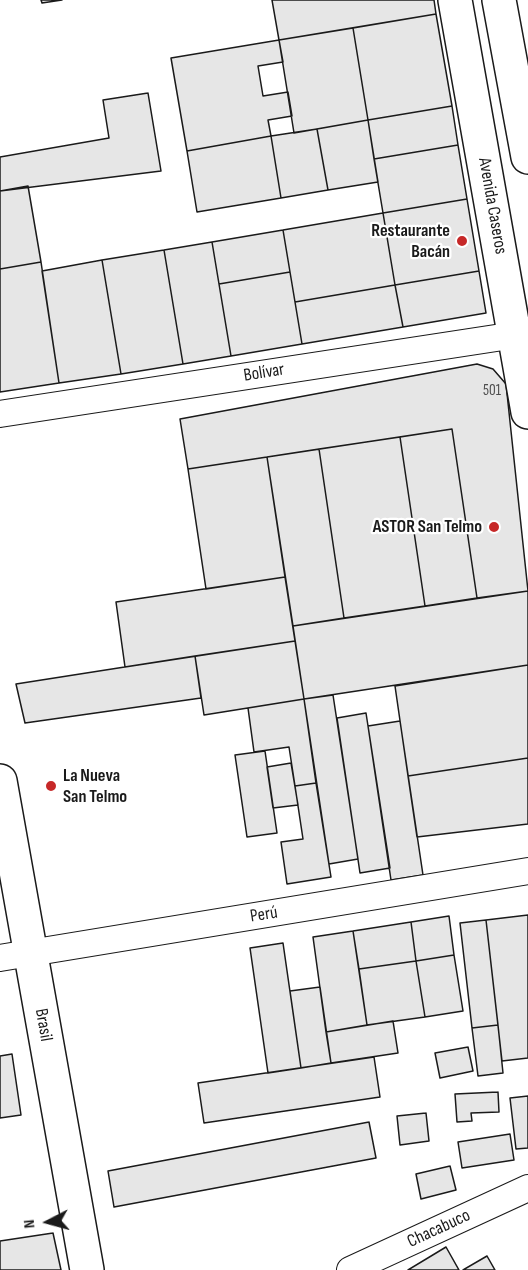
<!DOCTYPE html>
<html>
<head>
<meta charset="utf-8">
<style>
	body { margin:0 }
	#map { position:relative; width:528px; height:1270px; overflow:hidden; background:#fff; font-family:"Sofia Sans Condensed",sans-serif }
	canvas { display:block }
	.north { position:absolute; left:18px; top:1192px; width:60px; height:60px; -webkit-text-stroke:4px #fff; paint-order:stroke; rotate:264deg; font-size:16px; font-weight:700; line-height:24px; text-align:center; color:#1a1a1a }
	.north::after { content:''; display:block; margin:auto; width:21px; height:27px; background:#1a1a1a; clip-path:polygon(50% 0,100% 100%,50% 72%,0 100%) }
</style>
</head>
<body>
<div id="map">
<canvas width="528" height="1270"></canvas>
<div class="north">N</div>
</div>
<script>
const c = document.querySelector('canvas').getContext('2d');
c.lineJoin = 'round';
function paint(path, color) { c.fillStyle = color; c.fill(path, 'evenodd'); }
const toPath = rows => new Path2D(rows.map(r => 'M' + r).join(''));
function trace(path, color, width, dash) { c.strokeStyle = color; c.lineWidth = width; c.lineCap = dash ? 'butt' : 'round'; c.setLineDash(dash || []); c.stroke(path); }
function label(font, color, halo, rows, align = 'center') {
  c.font = font + ' "Sofia Sans Condensed",sans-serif'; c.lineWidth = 4.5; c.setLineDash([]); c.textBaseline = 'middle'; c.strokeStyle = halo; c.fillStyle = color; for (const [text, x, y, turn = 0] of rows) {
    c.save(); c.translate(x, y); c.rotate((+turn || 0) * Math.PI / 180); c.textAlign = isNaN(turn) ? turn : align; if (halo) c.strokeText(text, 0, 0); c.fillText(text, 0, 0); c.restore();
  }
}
const building = toPath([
	[41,0,62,0,42,3,41,0],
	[272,0,434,0,436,14,279,40,272,0],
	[436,14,452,106,368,120,353,28,436,14],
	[353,28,368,120,294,133,279,40,353,28],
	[279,40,283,62,258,66,263,96,288,92,292,116,268,120,271,136,187,151,171,58,279,40],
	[148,93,161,171,0,191,0,157,109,138,103,100,148,93],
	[452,106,458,145,374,159,368,120,452,106],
	[368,120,378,182,328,190,317,129,368,120],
	[317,129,328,190,281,198,271,136,317,129],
	[271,136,281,198,197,212,187,151,271,136],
	[458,145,467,199,383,213,374,159,458,145],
	[28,186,41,262,0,269,0,191,28,186],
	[467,199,479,271,395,285,383,213,467,199],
	[383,213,395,285,295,302,283,230,383,213],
	[283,230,290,272,219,284,212,242,283,230],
	[212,242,231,356,183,364,164,250,212,242],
	[164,250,183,364,121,374,102,260,164,250],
	[102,260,121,374,59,383,42,271,102,260],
	[41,262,59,383,0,392,0,269,41,262],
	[479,271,486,313,403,327,395,285,479,271],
	[290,272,302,344,231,356,219,284,290,272],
	[395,285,403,327,302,344,295,302,395,285],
	[477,364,493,369,506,384,528,591,477,598,452,429,188,469,180,419,477,364],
	[452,429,477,598,425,606,400,437,452,429],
	[400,437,425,606,344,618,319,449,400,437],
	[319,449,344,618,293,626,267,457,319,449],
	[267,457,285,577,206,589,188,469,267,457],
	[285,577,295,641,125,667,116,602,285,577],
	[528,591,528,665,304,699,293,626,528,591],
	[295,641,304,699,204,715,195,656,295,641],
	[195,656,201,698,25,723,16,684,195,656],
	[528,665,528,758,408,776,395,686,528,665],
	[333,695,358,859,329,864,304,699,333,695],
	[304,699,316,783,295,786,289,747,254,752,248,708,304,699],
	[366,713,390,868,360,873,337,718,366,713],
	[400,721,423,875,391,880,368,726,400,721],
	[265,751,277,833,247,837,235,755,265,751],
	[528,758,528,824,417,837,408,776,528,758],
	[291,763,298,805,273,808,267,767,291,763],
	[316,783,331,877,287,884,281,842,303,839,295,786,316,783],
	[528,915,528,1058,502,1061,486,920,528,915],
	[449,916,454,955,416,961,411,922,449,916],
	[486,920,498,1025,472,1028,460,923,486,920],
	[411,922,416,961,359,969,353,931,411,922],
	[353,931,367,1025,326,1032,313,937,353,931],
	[283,943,301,1068,268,1073,250,948,283,943],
	[454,955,463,1011,425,1017,416,961,454,955],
	[416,961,425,1017,367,1025,359,969,416,961],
	[320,987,331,1063,301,1068,290,991,320,987],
	[393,1021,398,1053,331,1063,326,1032,393,1021],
	[498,1025,503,1073,478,1076,472,1028,498,1025],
	[468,1047,473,1071,440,1078,435,1053,468,1047],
	[12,1054,21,1115,0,1118,0,1056,12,1054],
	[374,1057,380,1097,204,1123,198,1083,374,1057],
	[498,1092,499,1112,471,1113,472,1121,457,1122,455,1094,498,1092],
	[528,1096,528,1148,516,1149,510,1098,528,1096],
	[426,1113,429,1141,400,1145,397,1116,426,1113],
	[369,1122,376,1158,114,1207,108,1171,369,1122],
	[510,1134,514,1160,462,1168,458,1142,510,1134],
	[450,1166,456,1190,421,1199,416,1174,450,1166],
	[53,1233,61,1270,0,1270,0,1241,53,1233],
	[446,1247,459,1270,408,1270,446,1247],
	[487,1256,495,1270,463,1270,487,1256]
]);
const minor = toPath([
	[0,414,528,333],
	[0,958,528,871],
	[350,1270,528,1188]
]);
const tertiary = toPath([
	[0,781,87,1270]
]);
const secondary = toPath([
	[455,0,528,412],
	[499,0,528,157]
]);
const markers = [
	[462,241,6,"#c62828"],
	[494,527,6,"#c62828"],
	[51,786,6,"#c62828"]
];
const numberNames = [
	["501",492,391]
];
const streetNames = [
	["Avenida Caseros",492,206,80],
	["Bolívar",264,373,-9],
	["Perú",264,915,-9],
	["Brasil",43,1025,80],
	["Chacabuco",439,1229,-25]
];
const poiNames = [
	["Restaurante",450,231],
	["Bacán",450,252],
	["ASTOR San Telmo",482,527],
	["La Nueva",63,776,"left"],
	["San Telmo",63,797,"left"]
];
paint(building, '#e6e6e6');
trace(building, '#1a1a1a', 1.5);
trace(minor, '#1a1a1a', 28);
trace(tertiary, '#1a1a1a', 36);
trace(secondary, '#1a1a1a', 36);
trace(minor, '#fff', 26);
trace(tertiary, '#fff', 33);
trace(secondary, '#fff', 33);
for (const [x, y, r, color] of markers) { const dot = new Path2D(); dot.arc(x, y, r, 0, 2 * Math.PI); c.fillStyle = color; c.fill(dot); trace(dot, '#fff', 2); }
label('15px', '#4d4d4d', null, numberNames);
label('18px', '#1a1a1a', '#fff', streetNames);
label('bold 18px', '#1a1a1a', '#fff', poiNames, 'right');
</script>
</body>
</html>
